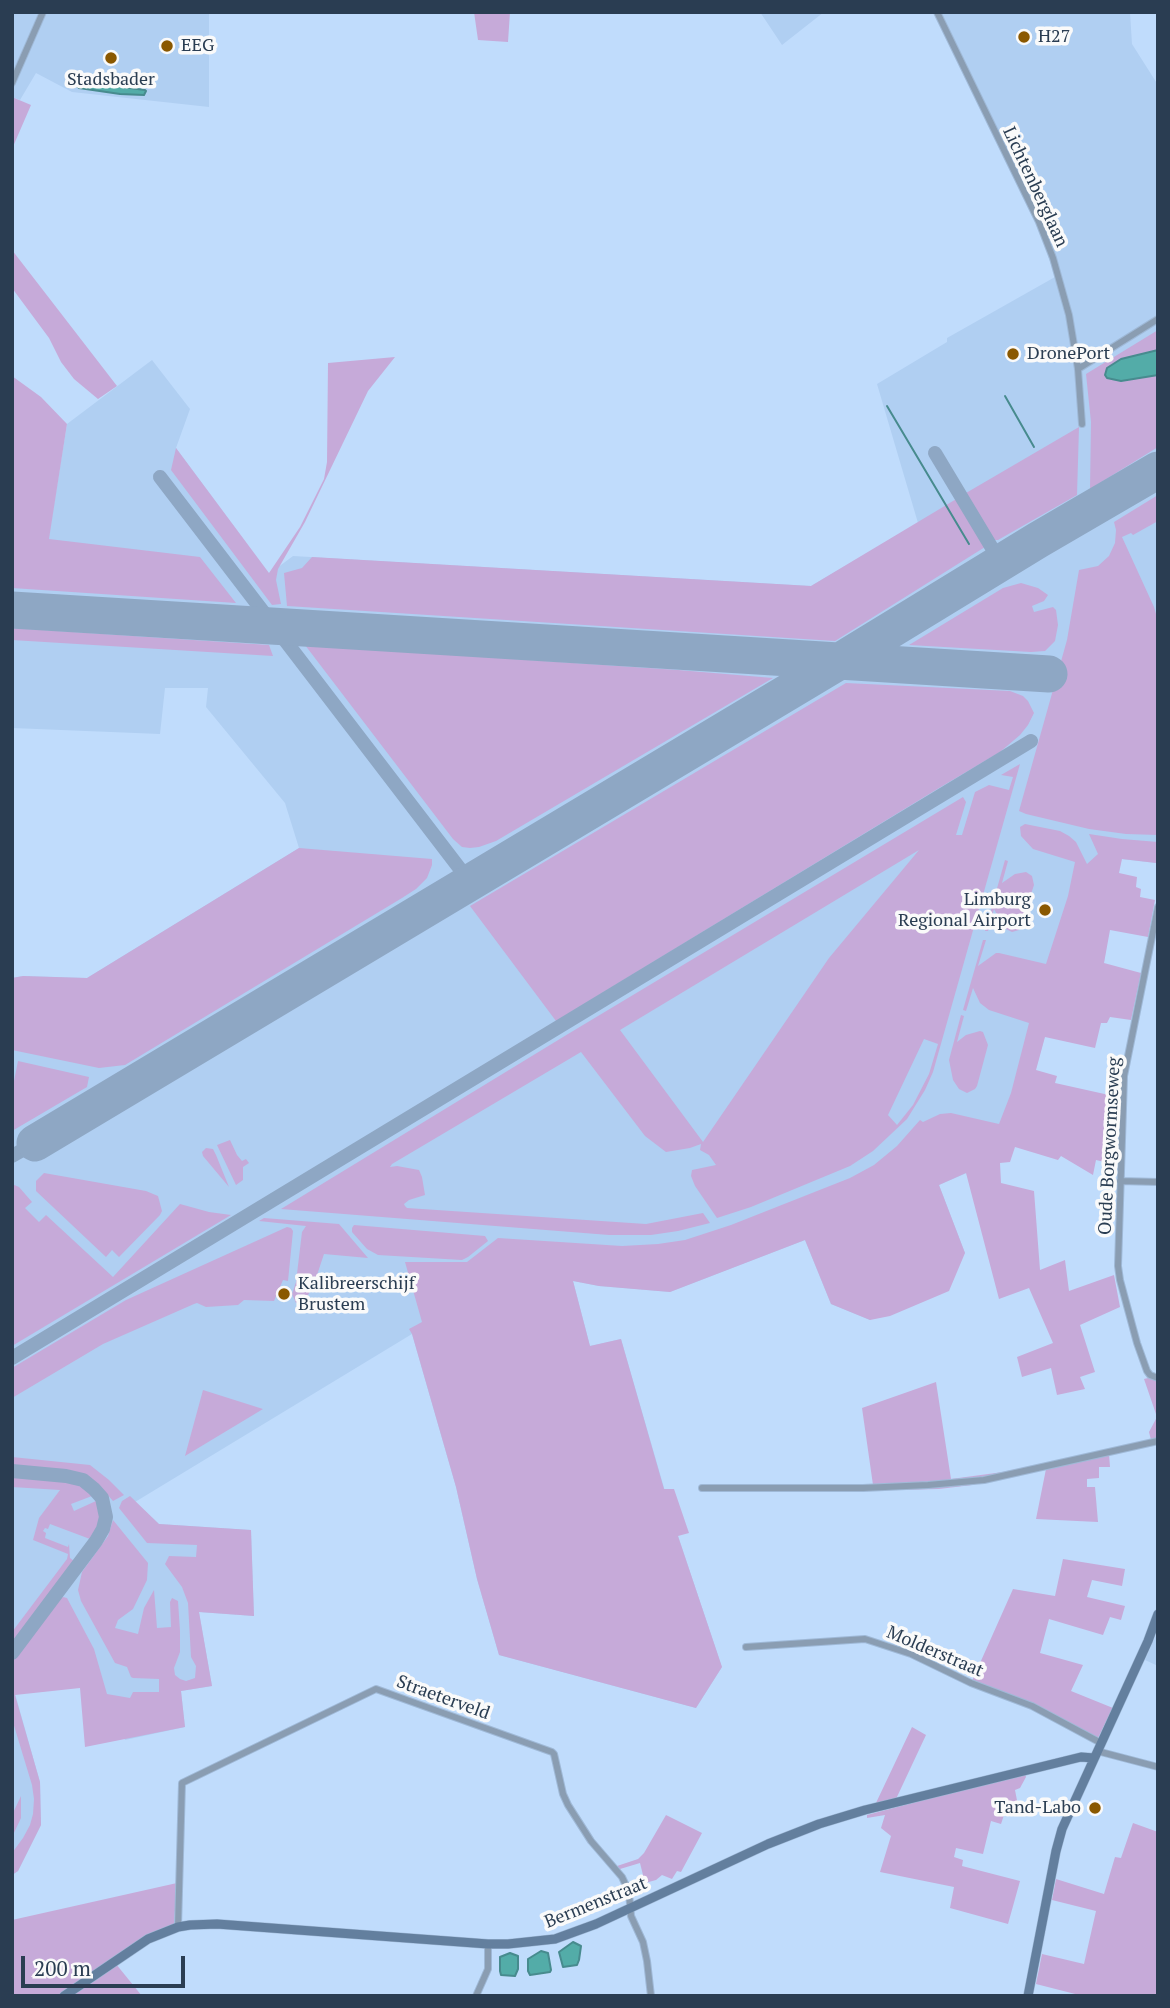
<!DOCTYPE html>
<html>
<head>
<meta charset="utf-8">
<style>
	body { margin:0 }
	#map { position:relative; width:1170px; height:2008px; overflow:hidden; background:#c0dcfc; font-family:"PT Serif",serif }
	canvas { display:block }
	.frame { position:absolute; inset:0; border:14px solid #2a3d52; pointer-events:none }
	.scale { position:absolute; left:21px; top:1956px; width:164px; height:32px; box-sizing:border-box; border:4px solid #2a3d52; border-top:0; padding-left:9px; font-size:21px; line-height:24px; white-space:nowrap; color:#2a3d52; -webkit-text-stroke:5px #fafafa; paint-order:stroke }
</style>
</head>
<body>
<div id="map">
<canvas width="1170" height="2008"></canvas>
<div class="frame"></div>
<div class="scale">200 m</div>
</div>
<script>
const c = document.querySelector('canvas').getContext('2d');
c.lineJoin = 'round';
function paint(path, color) { c.fillStyle = color; c.fill(path, 'evenodd'); }
const toPath = rows => new Path2D(rows.map(r => 'M' + r).join(''));
function trace(path, color, width, dash) { c.strokeStyle = color; c.lineWidth = width; c.lineCap = dash ? 'butt' : 'round'; c.setLineDash(dash || []); c.stroke(path); }
function label(font, color, halo, rows, align = 'center') {
  c.font = font + ' "PT Serif",serif'; c.lineWidth = 7; c.setLineDash([]); c.textBaseline = 'middle'; c.strokeStyle = halo; c.fillStyle = color; for (const [text, x, y, turn = 0] of rows) {
    c.save(); c.translate(x, y); c.rotate((+turn || 0) * Math.PI / 180); c.textAlign = isNaN(turn) ? turn : align; if (halo) c.strokeText(text, 0, 0); c.fillText(text, 0, 0); c.restore();
  }
}
const built = toPath([
	[12,12,209,12,209,107,72,92,36,73,20,100,12,97],
	[760,12,824,12,782,45],
	[933,12,1130,12,1132,44,1158,85,1158,851,1156,863,1121,859,1103,968,1066,959,1033,1079,1013,1135,978,1168,939,1185,965,1253,870,1320,831,1304,805,1240,670,1292,599,1286,573,1281,590,1346,621,1339,678,1536,722,1667,696,1708,499,1655,477,1579,456,1487,412,1334,135,1502,159,1524,251,1530,254,1616,199,1612,212,1686,181,1691,185,1727,125,1740,78,1636,14,1690,40,1782,41,1825,18,1871,12,1875,12,978,23,976,87,978,299,848,285,803,206,707,208,688,165,688,160,734,12,728,12,550,46,553,67,424,152,360,190,409,176,448,269,574,293,556,811,586,918,523,877,384,947,342,947,338,1055,277,1038,225],
	[1157,1633,1158,1633,1158,1666,1145,1660]
]);
const green = toPath([
	[474,12,510,12,508,42,478,40],
	[12,97,31,105,12,149],
	[12,250,117,386,98,399,74,379,61,362,49,338,12,288],
	[1158,330,1158,447,1090,489,1091,422,1086,374],
	[395,357,368,391,305,522,278,569,276,580,281,604,272,605,171,470,176,448,269,573,300,527,324,479,327,462,328,363],
	[12,376,41,397,67,424,49,539,200,557,236,603,12,588],
	[1079,427,1077,495,998,540,993,540,966,493],
	[1158,495,1158,521,1133,535,1131,533,1122,537,1154,607,1158,621,1158,835,1126,834,1089,829,1026,814,1019,811,1067,640,1079,570,1098,566,1109,556,1115,543,1116,530,1114,522],
	[958,498,984,543,985,547,835,641,287,606,284,573,302,568,312,557,811,586],
	[1021,583,1038,588,1048,595,1044,601,1032,606,1034,612,1053,607,1056,610,1058,625,1055,641,1045,651,1031,652,909,645,1003,588],
	[12,628,269,645,273,656,12,640],
	[305,645,678,670,773,678,496,841,479,847,470,848,462,847,453,839],
	[846,683,1010,691,1023,696,1028,701,1034,713,1028,725,1020,735,1000,752,939,788,556,1021,470,906],
	[1020,764,933,1072,925,1090,907,1119,873,1151,850,1166,751,1207,717,1218,695,1186,691,1176,692,1170,716,1165,709,1155,700,1150,701,1144,690,1148,666,1152,645,1136,581,1052,392,1164,390,1167,397,1166,419,1170,422,1177,425,1195,409,1200,404,1204,405,1206,407,1208,646,1224,703,1213,710,1223,678,1231,651,1235,609,1235,281,1209,568,1034,963,797,966,802,956,835,962,835,975,792,989,785,1009,790,1013,777,1001,775],
	[919,850,829,958,703,1142,620,1030],
	[924,1039,938,1044,929,1074,913,1105,897,1125,888,1115],
	[1025,824,1060,831,1069,836,1076,842,1087,864,1098,854,1089,834,1122,839,1158,842,1156,863,1122,859,1119,873,1137,877,1136,887,1141,889,1140,897,1155,900,1148,937,1110,930,1104,963,1141,973,1131,1020,1110,1017,1107,1023,1101,1023,1095,1048,1045,1037,1036,1070,1057,1076,1055,1083,1118,1097,1117,1165,1096,1160,1093,1175,1061,1156,1058,1160,1015,1147,1010,1162,1000,1163,1001,1183,1034,1191,1040,1270,1065,1260,1069,1291,1114,1275,1120,1307,1080,1325,1095,1372,1080,1377,1085,1389,1057,1395,1051,1368,1022,1377,1017,1357,1053,1343,1029,1288,999,1299,966,1173,939,1185,965,1253,949,1291,890,1316,870,1320,831,1304,805,1240,670,1292,599,1286,573,1281,590,1346,621,1339,664,1489,674,1489,689,1533,678,1536,722,1667,696,1708,499,1655,477,1579,456,1487,412,1334,409,1329,422,1322,405,1262,467,1262,498,1238,622,1246,658,1244,685,1240,731,1225,850,1178,874,1165,897,1146,920,1120,923,1122,940,1114,951,1113,999,1124,1011,1093,1029,1023,989,1010,980,1003,973,988,966,1011,963,1010,983,940,986,940,978,966,996,953,999,953,1046,964,1068,896,1075,862,1033,849,1021,836,1020,827],
	[299,848,432,859,432,865,427,878,416,889,402,898,125,1065,99,1068,12,1050,12,978,23,976,87,978],
	[1005,860,1008,861,1002,883,1015,874,1026,872,1032,876,1034,885,1019,930,1012,932,1004,928,994,909,988,931,985,931],
	[961,1015,964,1016,957,1042,966,1035,980,1031,983,1032,988,1045,977,1086,975,1089,967,1093,959,1089,953,1080,949,1060],
	[18,1061,89,1077,87,1087,12,1131,12,1091],
	[230,1140,237,1155,242,1161,246,1159,249,1163,243,1167,243,1180,236,1185,217,1145],
	[206,1148,213,1149,216,1155,229,1187,203,1156,202,1152],
	[44,1173,146,1191,158,1196,162,1211,160,1215,119,1257,112,1250,106,1257,36,1191,36,1181],
	[12,1184,19,1187,32,1202,25,1208,39,1222,46,1215,113,1277,180,1204,209,1212,231,1215,12,1346],
	[264,1218,339,1224,368,1258,324,1254,314,1284,307,1297,296,1303,292,1294,296,1282,302,1232,306,1226,259,1221],
	[354,1225,485,1236,488,1241,468,1257,462,1260,378,1255,367,1249,352,1232,352,1228],
	[287,1227,291,1228,293,1231,288,1281,283,1280,274,1301,244,1300,238,1305,206,1307,197,1303,194,1304,103,1344,12,1398,12,1368,126,1300],
	[1148,1378,1158,1380,1158,1439,1151,1440,1149,1432,1157,1417,1144,1379],
	[936,1382,951,1479,1003,1472,1067,1458,1068,1462,1109,1454,1110,1467,1099,1467,1099,1478,1087,1479,1087,1487,1095,1487,1098,1522,1036,1519,1046,1469,972,1485,939,1489,897,1490,897,1487,873,1485,862,1408],
	[203,1390,263,1409,185,1456],
	[12,1457,90,1465,109,1480,124,1495,113,1501,98,1484,86,1475,69,1471,12,1465],
	[12,1477,66,1481,79,1484,92,1496,71,1504,74,1511,96,1501,98,1504,100,1516,99,1526,90,1539,50,1524,48,1529,45,1528,43,1531,46,1533,45,1538,68,1547,69,1544,70,1558,74,1561,12,1644,12,1632,67,1559,68,1554,33,1540,39,1518,60,1490,12,1487],
	[130,1496,159,1524,251,1530,254,1616,199,1612,212,1686,181,1691,185,1727,85,1747,80,1688,15,1695,40,1782,41,1825,18,1871,12,1875,12,1853,23,1838,30,1825,33,1814,34,1799,32,1785,12,1719,12,1662,60,1599,63,1597,67,1598,94,1649,107,1694,130,1698,133,1692,159,1692,159,1679,133,1678,131,1677,127,1667,115,1663,81,1601,78,1590,82,1572,108,1536,113,1520,148,1563,147,1580,133,1609,118,1620,115,1628,138,1634,144,1608,154,1590,157,1628,171,1627,170,1602,172,1598,178,1601,180,1631,180,1652,174,1668,175,1675,180,1679,186,1681,195,1678,196,1666,191,1657,188,1603,182,1587,165,1564,169,1556,196,1557,197,1545,147,1543,119,1508,122,1501],
	[1063,1559,1125,1569,1122,1586,1092,1580,1087,1597,1125,1606,1121,1620,1110,1617,1103,1635,1049,1619,1040,1653,1083,1665,1071,1691,1113,1708,1098,1738,1039,1706,972,1681,1013,1589,1055,1596],
	[912,1727,926,1735,896,1799,875,1805],
	[1025,1773,1026,1777,1020,1788,1015,1790,1020,1816,1005,1812,1001,1824,991,1821,983,1854,956,1848,954,1857,963,1860,962,1866,1020,1881,1008,1924,950,1908,954,1887,880,1872,891,1836,881,1828,885,1815,867,1818,867,1815],
	[21,1796,21,1818,12,1837,12,1815],
	[666,1815,702,1833,681,1872,677,1871,672,1879,662,1875,656,1880,645,1883,640,1863,620,1869,617,1866,638,1859,644,1853],
	[1133,1823,1158,1832,1158,1996,1083,1996,1036,1984,1042,1954,1084,1964,1096,1911,1052,1900,1056,1879,1104,1894,1115,1857,1121,1858],
	[177,1883,174,1924,60,1996,12,1996,12,1920],
	[116,1964,142,1996,69,1996]
]);
const water = toPath([
	[77,81,145,90,146,91,144,95,120,94,79,88,77,86,77,81],
	[1158,350,1158,375,1121,381,1107,378,1105,375,1107,368,1121,359,1158,350],
	[573,1942,581,1946,579,1960,577,1965,563,1967,559,1952,573,1942],
	[541,1951,548,1953,551,1970,550,1972,530,1975,528,1971,528,1959,541,1951],
	[510,1953,518,1956,518,1969,515,1976,501,1975,500,1971,500,1957,510,1953]
]);
const stream = toPath([
	[1005,396,1034,447],
	[887,406,969,544]
]);
const taxiway = toPath([
	[935,453,1001,563],
	[160,477,470,882],
	[12,1156,35,1143],
	[12,1358,1031,741],
	[12,1471,66,1476,83,1480,94,1489,102,1498,106,1517,103,1529,96,1541,12,1653]
]);
const runway = toPath([
	[12,610,1049,674],
	[35,1143,840,661,1038,540,1158,470]
]);
const street = toPath([
	[937,12,1039,222,1053,258,1069,315,1078,369,1082,424],
	[12,83,43,12],
	[1078,369,1158,319],
	[1158,907,1124,1076,1118,1266,1120,1280,1137,1343,1147,1371,1150,1375,1158,1378],
	[1120,1181,1158,1182],
	[702,1488,863,1488,928,1485,984,1480,1158,1441],
	[746,1647,865,1639,911,1654,971,1683,1032,1706,1101,1743],
	[1097,1751,1158,1767],
	[178,1927,182,1783,376,1689,552,1752,554,1754,563,1794,568,1805,591,1841,622,1877,629,1892,631,1916,643,1942,647,1961,651,1996],
	[476,1996,488,1969,488,1944]
]);
const secondary = toPath([
	[64,1996,148,1939,178,1927,190,1925,217,1924,488,1944,508,1944,555,1939,596,1924,768,1844,819,1824,865,1810,1081,1757,1094,1758],
	[1028,1996,1056,1851,1062,1829,1148,1641,1158,1614]
]);
const markers = [
	[1024,37,7,"#8a5800"],
	[167,46,7,"#8a5800"],
	[111,58,7,"#8a5800"],
	[1013,354,7,"#8a5800"],
	[1045,910,7,"#8a5800"],
	[284,1294,7,"#8a5800"],
	[1095,1808,7,"#8a5800"]
];
const poiNames = [
	["H27",1038,37],
	["EEG",181,46],
	["Stadsbader",111,80,"center"],
	["DronePort",1027,354],
	["Limburg",1031,900,"right"],
	["Regional Airport",1031,921,"right"],
	["Kalibreerschijf",298,1284],
	["Brustem",298,1305],
	["Tand-Labo",1081,1808,"right"]
];
const streetNames = [
	["Lichtenberglaan",1035,187,65],
	["Oude Borgwormseweg",1110,1146,-87],
	["Molderstraat",935,1652,23],
	["Straeterveld",443,1698,20],
	["Bermenstraat",596,1903,-22]
];
paint(built, '#b0cff2');
paint(green, '#c6aad9');
paint(water, '#53aca8');
trace(water, '#478b8e', 2);
trace(stream, '#478b8e', 2);
trace(taxiway, '#8ea7c4', 14);
trace(runway, '#8ea7c4', 37);
trace(street, '#9fb9d7', 8);
trace(secondary, '#9fb9d7', 10);
trace(street, '#8a9db2', 6);
trace(secondary, '#637f9e', 9);
for (const [x, y, r, color] of markers) { const dot = new Path2D(); dot.arc(x, y, r, 0, 2 * Math.PI); c.fillStyle = color; c.fill(dot); trace(dot, '#fafafa', 2.5); }
label('18px', '#2a3d52', '#fafafa', poiNames, 'left');
label('18px', '#2a3d52', '#fafafa', streetNames);
</script>
</body>
</html>
